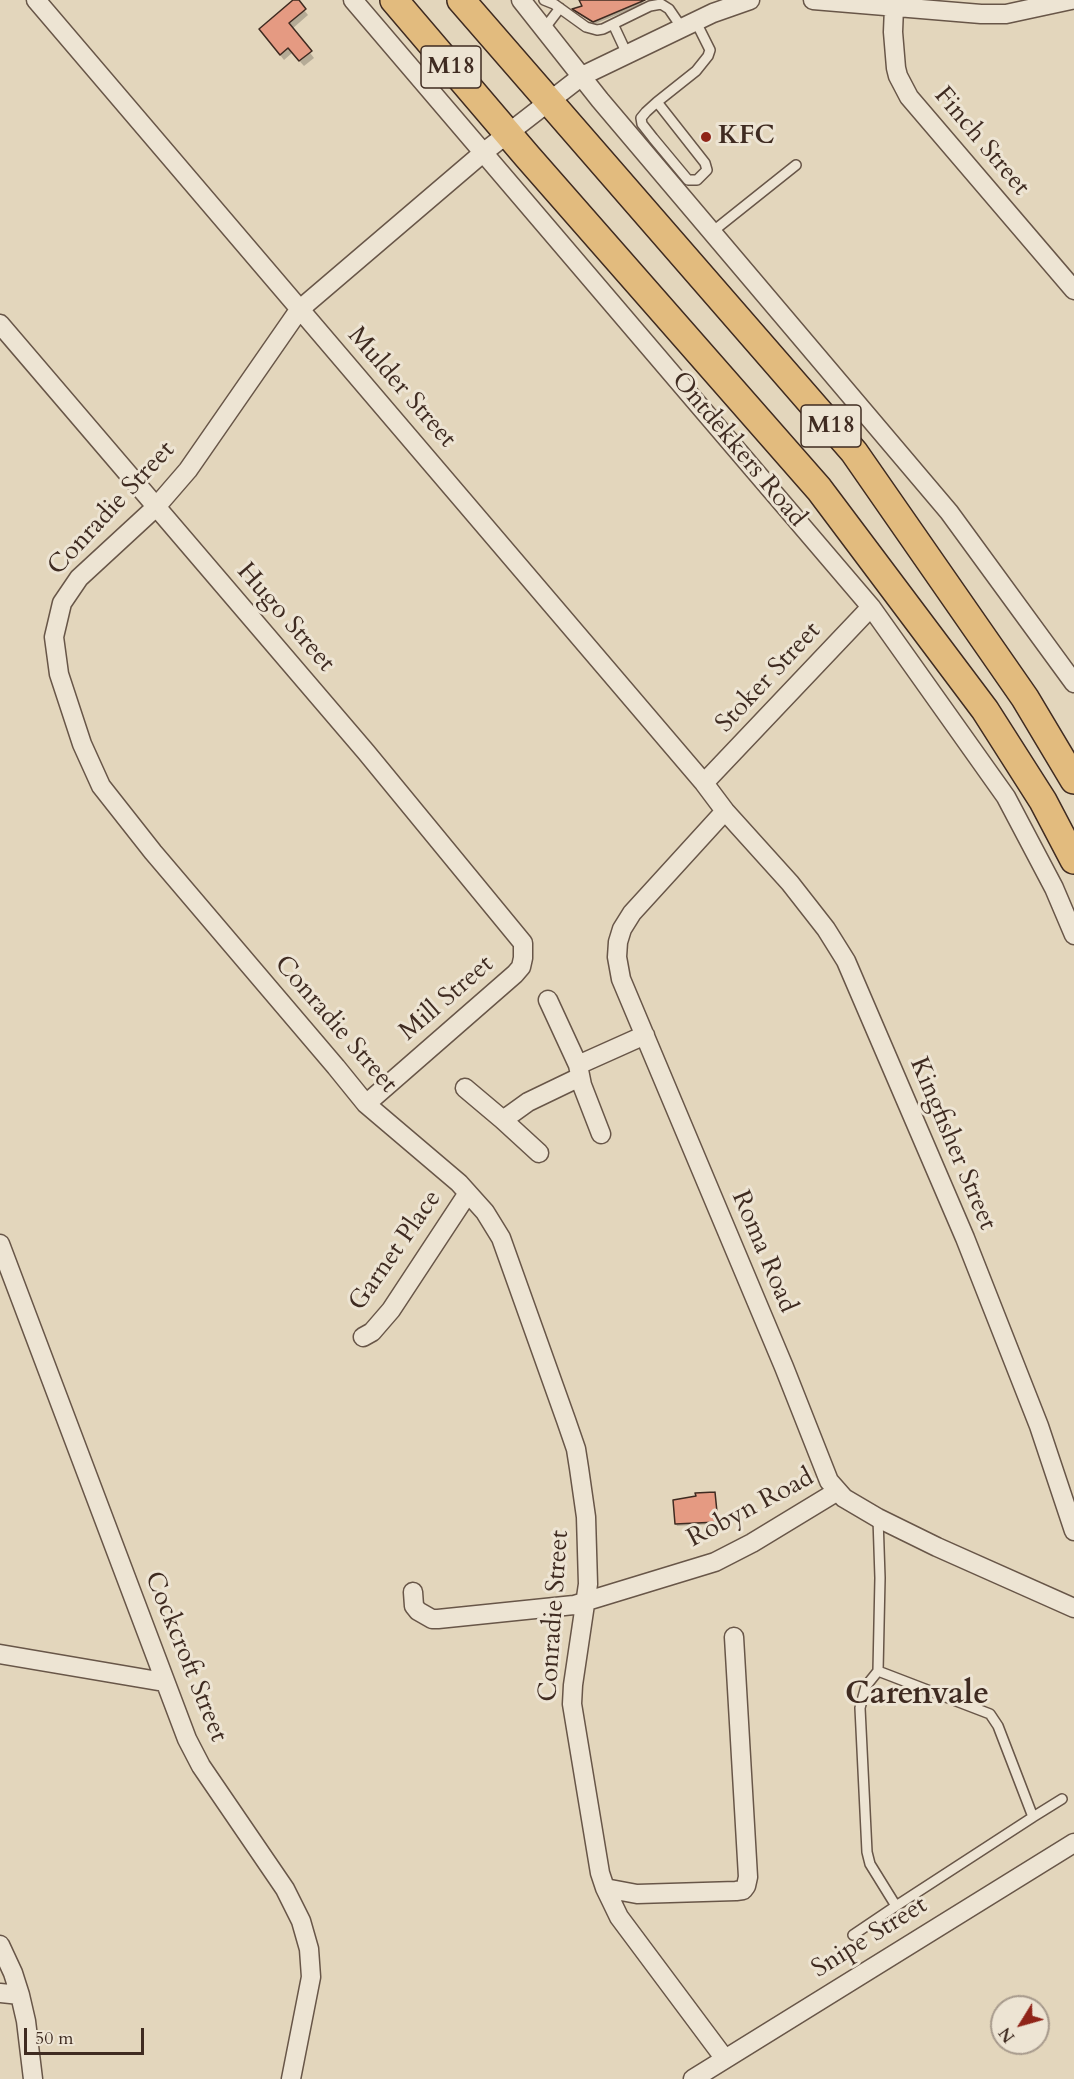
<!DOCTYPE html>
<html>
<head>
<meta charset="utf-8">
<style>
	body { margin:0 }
	#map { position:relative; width:1074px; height:2079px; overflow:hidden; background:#e3d6bc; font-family:Cardo,serif }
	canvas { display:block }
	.north { position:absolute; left:990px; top:1995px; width:60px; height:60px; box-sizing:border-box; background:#ede4d3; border:2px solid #a79a8c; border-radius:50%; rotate:233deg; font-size:16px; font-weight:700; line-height:24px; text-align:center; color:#3f2b21 }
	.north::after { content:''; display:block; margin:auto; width:21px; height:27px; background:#8f2418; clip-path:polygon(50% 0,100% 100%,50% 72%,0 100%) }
	.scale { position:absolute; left:24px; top:2028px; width:120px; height:27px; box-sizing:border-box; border:3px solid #3f2b21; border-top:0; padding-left:8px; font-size:18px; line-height:21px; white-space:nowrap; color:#3f2b21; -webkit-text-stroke:4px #ede4d3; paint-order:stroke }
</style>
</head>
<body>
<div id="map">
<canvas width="1074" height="2079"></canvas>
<div class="north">N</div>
<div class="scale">50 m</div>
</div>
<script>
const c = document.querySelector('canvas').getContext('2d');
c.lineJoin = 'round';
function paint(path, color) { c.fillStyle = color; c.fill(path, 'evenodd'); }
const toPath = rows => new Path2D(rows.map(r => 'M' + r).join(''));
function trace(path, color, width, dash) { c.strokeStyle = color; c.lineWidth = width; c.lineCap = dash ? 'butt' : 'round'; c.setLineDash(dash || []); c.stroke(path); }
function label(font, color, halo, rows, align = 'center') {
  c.font = font + ' Cardo,serif'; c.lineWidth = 6; c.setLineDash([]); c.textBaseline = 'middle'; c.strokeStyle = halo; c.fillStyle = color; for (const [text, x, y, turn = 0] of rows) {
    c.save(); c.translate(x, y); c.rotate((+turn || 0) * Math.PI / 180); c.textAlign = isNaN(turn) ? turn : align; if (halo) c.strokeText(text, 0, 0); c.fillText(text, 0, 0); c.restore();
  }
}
const shadow = toPath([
	[296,0,308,15,292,29,314,58,304,66,292,53,284,60,264,35],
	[580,0,642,0,643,4,595,24,575,11,574,10,584,7],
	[714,1493,718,1524,677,1526,676,1524]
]);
const building = toPath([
	[293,0,299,0,306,9,289,23,312,51,299,61,288,48,280,55,259,29,293,0],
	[579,0,645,0,593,22,572,9,582,6,579,0],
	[715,1492,718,1522,675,1524,673,1500,696,1496,695,1493,715,1492]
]);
const lane = toPath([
	[544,0,554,4,586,27,597,30,603,29,650,6,661,4,669,9,682,28],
	[613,24,627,54],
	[544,29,560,8],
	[657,102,705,163,707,170,697,180,688,180,653,138,642,124,641,118,646,112,657,102,696,71,708,56,710,50,696,22],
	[712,232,796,165],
	[878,1671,990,1714,998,1726,1033,1817,896,1906,870,1864,867,1852,860,1708,866,1686,878,1671,880,1578,878,1518],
	[1033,1817,1062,1799],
	[853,1935,896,1906]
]);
const street = toPath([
	[36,0,704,783,725,811,790,883,826,929,846,961,965,1238,1039,1426,1074,1531],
	[353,0,871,607,1006,797,1054,888,1074,935],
	[521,0,600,100,949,512,1074,683],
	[813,0,981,14,1006,14,1071,0],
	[894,7,893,32,896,68,898,76,909,97,1074,290],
	[0,324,366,752,523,943,523,958,521,967,515,974,366,1104],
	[704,783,871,607],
	[725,811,632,913,622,929,618,942,617,957,621,979,784,1367,829,1481,844,1498,878,1518,937,1547,1074,1608],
	[548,1000,578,1065,645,1035],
	[578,1065,582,1085,601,1134],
	[465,1088,503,1120,539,1153],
	[503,1120,528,1102,580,1077],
	[0,1244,187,1739,201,1766,285,1889,301,1921,309,1949,311,1977,291,2079],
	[363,1337,372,1332,391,1310,468,1193],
	[413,1592,414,1606,418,1611,432,1619,438,1619,574,1605,715,1562,752,1543,836,1492],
	[0,1654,164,1682],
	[605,1888,637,1894,736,1891,743,1890,746,1886,748,1877,734,1637],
	[0,1945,13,1973,20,1995,26,2021,33,2079],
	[0,1993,20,1995],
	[725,2059,619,1917,605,1888,600,1873,572,1704,573,1685,588,1584,586,1517,579,1468,576,1449,566,1420,501,1238,485,1212,459,1183,366,1104,336,1067,153,852,101,786,82,744,59,674,54,637,62,603,79,578,156,507,188,470,299,310,484,152,582,76,713,13,750,0],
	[693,2079,1074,1843]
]);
const primary = toPath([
	[394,0,527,156,819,489,985,710,1043,801,1074,860],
	[461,0,854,452,1025,698,1074,780]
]);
const markers = [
	[706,137,6,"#8f2418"]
];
const shields = [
	[451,67,60],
	[831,426,60]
];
const shieldNames = [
	["M18",451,67],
	["M18",831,426]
];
const poiNames = [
	["KFC",718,137]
];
const streetNames = [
	["Finch Street",981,142,50],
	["Mulder Street",401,388,49],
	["Ontdekkers Road",738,450,50],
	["Conradie Street",112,509,-47],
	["Hugo Street",285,618,49],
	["Stoker Street",769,678,-47],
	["Mill Street",447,999,-41],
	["Conradie Street",335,1025,49],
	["Kingfisher Street",952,1144,67],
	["Garnet Place",396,1251,-55],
	["Roma Road",763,1252,67],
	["Robyn Road",751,1509,-28],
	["Conradie Street",555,1616,-86],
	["Cockcroft Street",185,1657,68],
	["Snipe Street",870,1938,-32]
];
const districtNames = [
	["Carenvale",917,1696]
];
paint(shadow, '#0003');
paint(building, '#e59a82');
trace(building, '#3f2b21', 1.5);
trace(lane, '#685648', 12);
trace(street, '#685648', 21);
trace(primary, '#3f2b21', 30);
trace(lane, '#ede4d3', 9);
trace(street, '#ede4d3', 18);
trace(primary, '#e2bb7e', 27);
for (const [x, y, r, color] of markers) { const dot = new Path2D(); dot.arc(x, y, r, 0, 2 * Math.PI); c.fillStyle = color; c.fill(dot); trace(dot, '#ede4d3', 2); }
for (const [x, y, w] of shields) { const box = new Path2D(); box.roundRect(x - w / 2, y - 21, w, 42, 4.5); c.fillStyle = '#ede4d3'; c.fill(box); trace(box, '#3f2b21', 1.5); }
label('bold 24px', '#3f2b21', null, shieldNames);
label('bold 26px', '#3f2b21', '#ede4d3', poiNames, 'left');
label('26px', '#3f2b21', '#ede4d3', streetNames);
label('bold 32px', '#3f2b21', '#ede4d3', districtNames);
</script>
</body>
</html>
